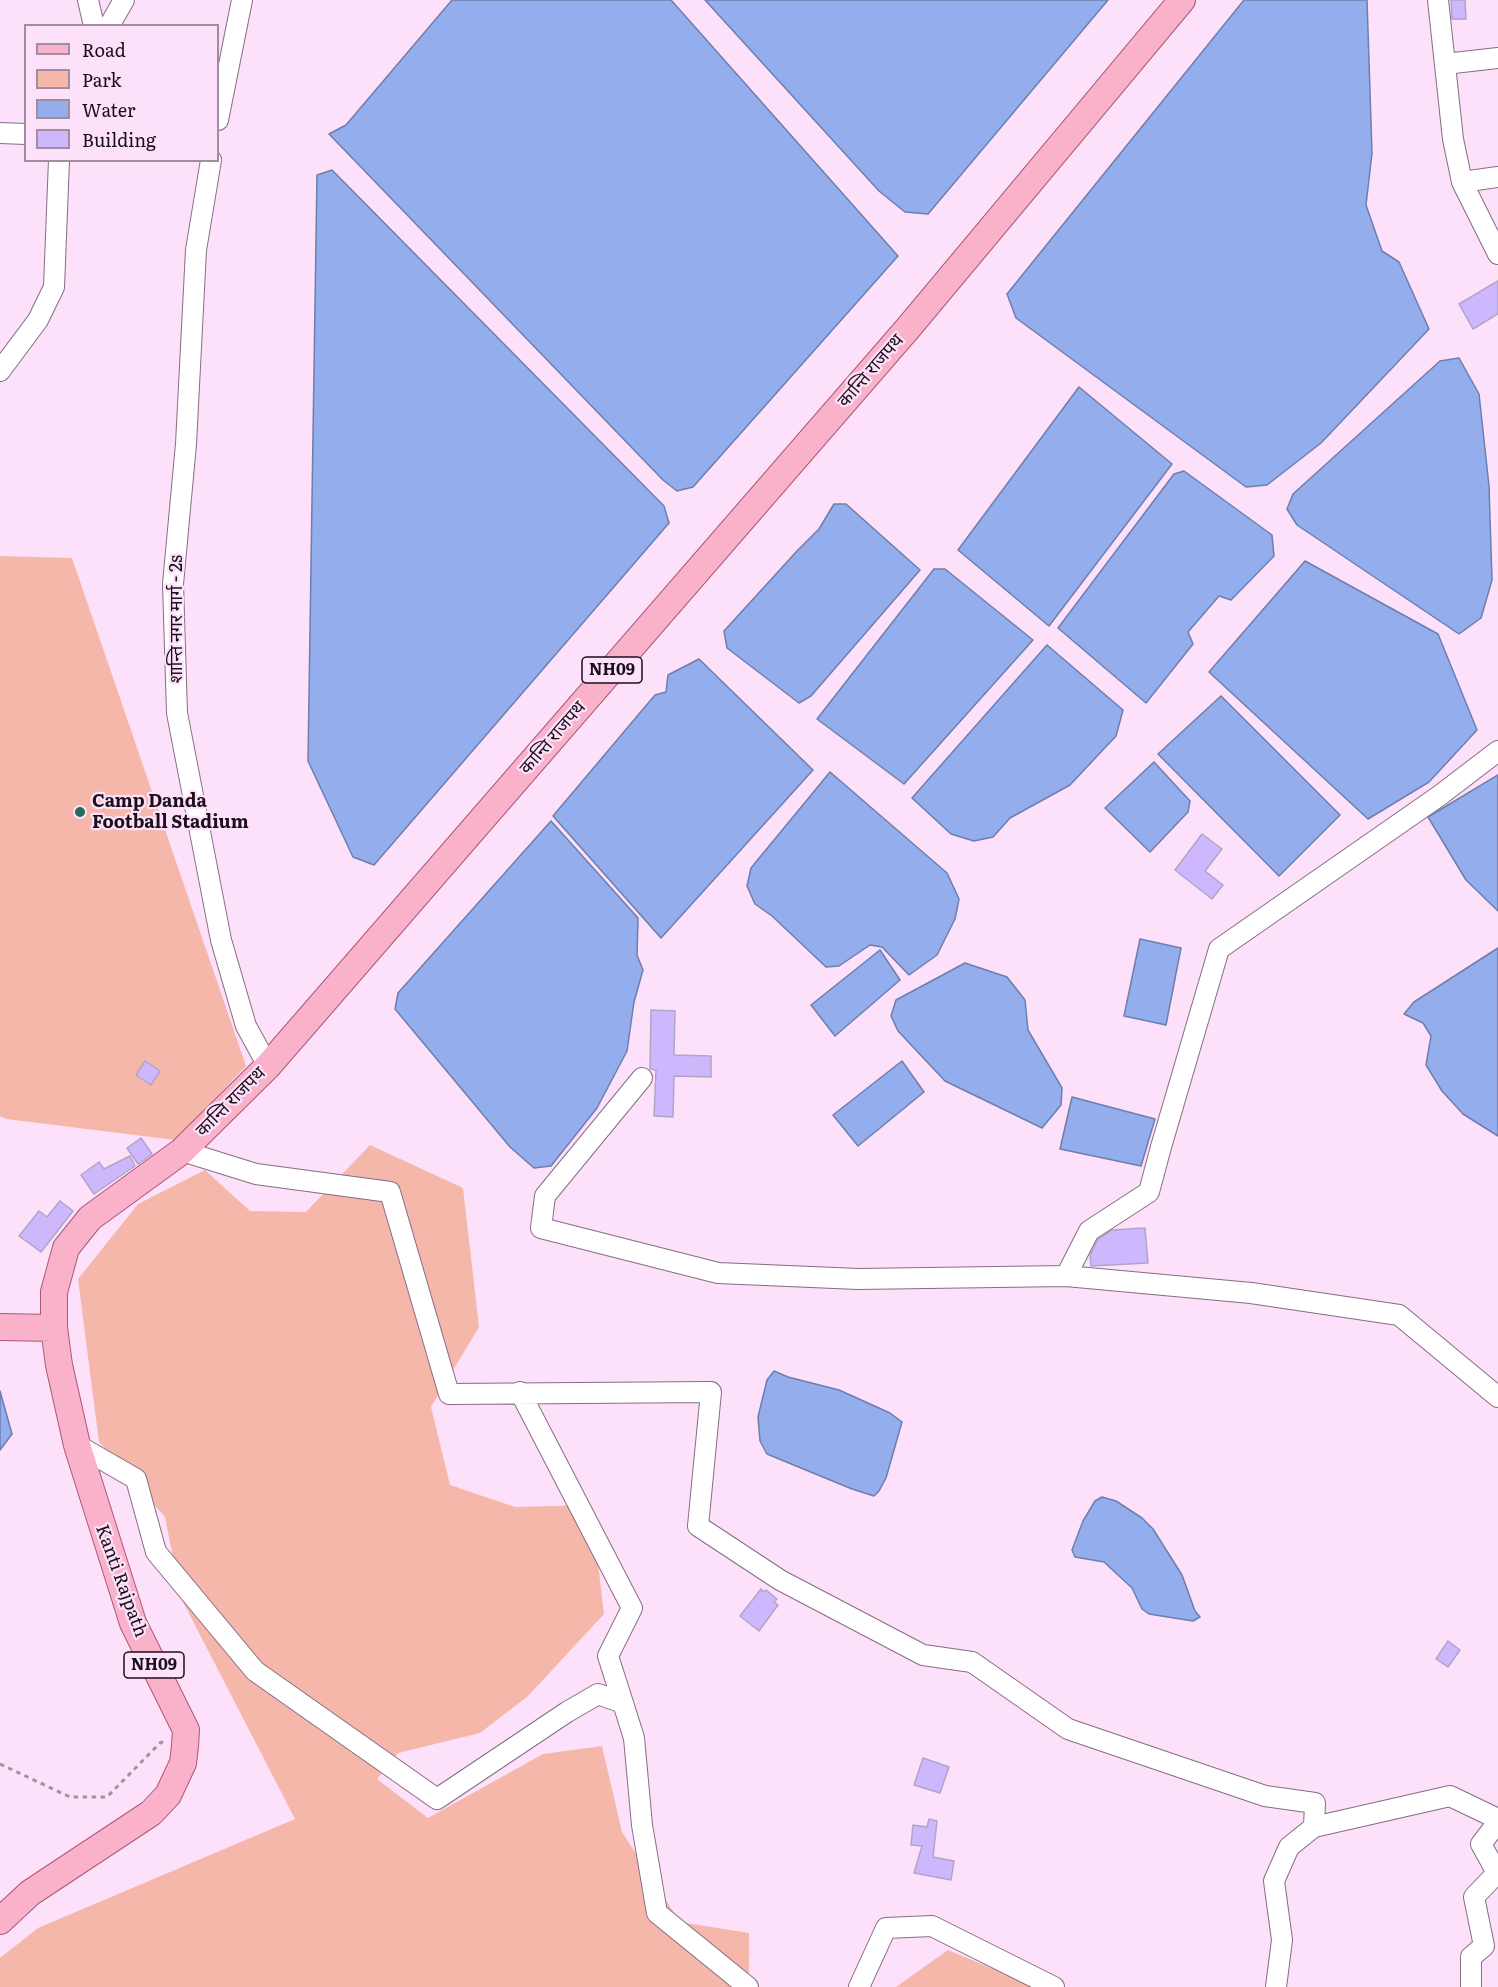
<!DOCTYPE html>
<html>
<head>
<meta charset="utf-8">
<style>
	body { margin:0 }
	#map { position:relative; width:1498px; height:1987px; overflow:hidden; background:#fde0fa; font-family:Literata,serif }
	canvas { display:block }
	.legend { position:absolute; left:24px; top:24px; width:195px; height:138px; box-sizing:border-box; background:#fde0fa; border:2px solid #a28da0; margin:0; padding:8px 10px; list-style:none; font-size:18px; color:#191019 }
	.legend li { display:flex; align-items:center; gap:12px; height:30px }
	.legend b { width:30px; border:2px solid #a28da0 }
</style>
</head>
<body>
<div id="map">
<canvas width="1498" height="1987"></canvas>
<ul class="legend">
<li><b style="height:8px;background:#fab2cb"></b>Road</li>
<li><b style="height:16px;background:#f6b7ab"></b>Park</li>
<li><b style="height:16px;background:#93aded"></b>Water</li>
<li><b style="height:16px;background:#cdb8fd"></b>Building</li>
</ul>
</div>
<script>
const c = document.querySelector('canvas').getContext('2d');
c.lineJoin = 'round';
function paint(path, color) { c.fillStyle = color; c.fill(path, 'evenodd'); }
const toPath = rows => new Path2D(rows.map(r => 'M' + r).join(''));
function trace(path, color, width, dash) { c.strokeStyle = color; c.lineWidth = width; c.lineCap = dash ? 'butt' : 'round'; c.setLineDash(dash || []); c.stroke(path); }
function label(font, color, halo, rows, align = 'center') {
  c.font = font + ' Literata,"Noto Sans Devanagari",serif'; c.lineWidth = 4.5; c.setLineDash([]); c.textBaseline = 'middle'; c.strokeStyle = halo; c.fillStyle = color; for (const [text, x, y, turn = 0] of rows) {
    c.save(); c.translate(x, y); c.rotate((+turn || 0) * Math.PI / 180); c.textAlign = isNaN(turn) ? turn : align; if (halo) c.strokeText(text, 0, 0); c.fillText(text, 0, 0); c.restore();
  }
}
const green = toPath([
	[0,556,72,558,246,1066,175,1140,6,1119,0,1116],
	[370,1145,463,1188,479,1327,431,1407,450,1485,515,1507,591,1505,604,1614,528,1696,480,1733,398,1753,377,1779,428,1818,543,1754,602,1746,622,1832,680,1922,749,1933,749,1987,0,1987,0,1958,38,1928,295,1819,181,1598,165,1517,99,1442,78,1279,138,1204,205,1170,250,1211,306,1212],
	[948,1950,1037,1987,896,1987]
]);
const water = toPath([
	[452,0,671,0,898,256,693,487,677,491,663,480,329,134,346,125,452,0],
	[705,0,1108,0,928,214,905,212,879,191,705,0],
	[1244,0,1367,0,1372,153,1366,205,1382,251,1399,262,1429,329,1321,443,1267,485,1246,487,1016,318,1007,294,1244,0],
	[332,170,664,506,669,523,374,865,353,857,308,761,317,175,332,170],
	[1459,358,1479,394,1489,486,1492,580,1481,618,1459,634,1297,525,1287,509,1293,494,1440,361,1459,358],
	[1079,387,1172,464,1049,626,958,550,1079,387],
	[1184,471,1272,535,1274,556,1231,600,1219,596,1188,632,1193,644,1146,703,1058,628,1174,474,1184,471],
	[834,504,846,504,920,570,811,696,799,703,727,648,724,631,797,551,819,529,834,504],
	[1305,561,1438,634,1477,730,1429,782,1368,819,1209,672,1305,561],
	[934,569,945,569,1033,640,904,784,817,719,934,569],
	[1047,645,1123,710,1116,736,1070,785,1010,818,993,837,974,841,951,834,912,798,1047,645],
	[699,659,813,770,661,938,553,816,655,695,666,692,668,675,699,659],
	[1221,696,1340,815,1279,876,1158,754,1221,696],
	[1154,762,1190,801,1188,812,1150,852,1105,808,1154,762],
	[830,772,947,873,959,899,955,919,937,955,909,975,882,947,870,945,839,966,826,967,772,916,755,904,747,886,751,868,830,772],
	[1498,775,1498,911,1466,880,1428,817,1498,775],
	[551,821,638,918,637,955,643,970,634,1002,627,1051,597,1108,551,1166,534,1168,510,1147,395,1009,398,993,551,821],
	[1140,939,1181,948,1166,1025,1124,1016,1140,939],
	[1498,948,1498,1136,1463,1114,1442,1091,1426,1065,1431,1036,1423,1023,1404,1014,1414,1002,1498,948],
	[880,950,900,980,835,1036,811,1005,880,950],
	[965,963,1007,977,1025,1000,1028,1030,1062,1088,1061,1105,1042,1128,945,1081,898,1031,891,1016,896,1000,965,963],
	[902,1061,924,1092,858,1146,833,1115,902,1061],
	[1072,1097,1155,1119,1141,1166,1060,1149,1072,1097],
	[774,1371,788,1377,839,1390,890,1413,902,1422,886,1478,879,1491,874,1496,852,1489,767,1454,760,1441,758,1417,767,1380,774,1371],
	[0,1391,12,1434,0,1450,0,1391],
	[1102,1497,1116,1501,1142,1518,1153,1529,1182,1575,1195,1611,1200,1617,1193,1621,1149,1614,1142,1609,1132,1588,1104,1562,1075,1557,1072,1550,1083,1521,1095,1501,1102,1497]
]);
const building = toPath([
	[1451,0,1465,0,1466,19,1452,19,1451,0],
	[1498,281,1498,314,1473,329,1459,304,1498,281],
	[1202,834,1222,849,1205,871,1223,885,1212,899,1175,870,1202,834],
	[651,1010,675,1011,674,1055,711,1056,711,1077,674,1076,673,1117,654,1116,656,1070,650,1069,651,1010],
	[145,1061,160,1071,151,1085,136,1075,145,1061],
	[141,1138,152,1154,138,1164,127,1148,141,1138],
	[130,1156,135,1166,94,1194,81,1175,99,1162,104,1169,130,1156],
	[60,1201,73,1211,41,1252,19,1236,39,1211,47,1217,60,1201],
	[1145,1228,1148,1263,1091,1266,1090,1255,1098,1239,1112,1230,1145,1228],
	[761,1589,764,1592,766,1590,777,1599,774,1602,778,1605,759,1631,740,1616,761,1589],
	[1448,1641,1460,1650,1448,1667,1436,1659,1448,1641],
	[923,1758,949,1767,940,1793,914,1785,923,1758],
	[929,1819,937,1821,933,1857,954,1861,951,1880,914,1873,922,1846,911,1845,913,1825,927,1827,929,1819]
]);
const path = toPath([
	[0,1764,70,1797,107,1797,160,1743,165,1741]
]);
const minor = toPath([
	[88,0,94,26],
	[1438,0,1453,139,1462,182,1498,254],
	[109,26,124,0],
	[1445,64,1498,58],
	[218,120,242,0],
	[0,133,26,134],
	[211,160,196,250,186,444,173,584,177,713,221,940,246,1026,268,1066],
	[1462,182,1498,177],
	[0,371,38,320,54,287,59,160],
	[642,1078,545,1196,541,1228,718,1273,858,1279,1066,1276,1251,1293,1399,1315,1498,1397],
	[182,1151,256,1174,390,1192,449,1394,711,1392,698,1526,780,1580,923,1655,972,1662,1068,1729,1265,1796,1315,1803,1314,1827,1450,1796,1498,1819],
	[1066,1276,1089,1231,1149,1192,1161,1147,1219,949,1439,796,1498,751],
	[520,1392,632,1608,608,1656,623,1703],
	[77,1445,136,1479,156,1552,255,1671,437,1799,567,1712,598,1694,623,1703,634,1738,642,1825,657,1913,748,1987],
	[859,1987,886,1928,932,1926,1054,1987],
	[1276,1987,1282,1940,1274,1881,1289,1847,1314,1827],
	[1471,1987,1471,1957,1484,1946,1474,1897,1497,1873,1481,1844,1498,1822]
]);
const major = toPath([
	[0,1327,54,1328],
	[0,1921,30,1893,151,1813,168,1795,183,1763,185,1746,186,1730,133,1623,77,1445,59,1365,54,1328,54,1292,66,1248,90,1218,182,1151,268,1066,909,327,1182,0]
]);
const markers = [
	[80,812,6,"#26695a"]
];
const shields = [
	[612,670,60],
	[154,1665,60]
];
const shieldNames = [
	["NH09",612,670],
	["NH09",154,1665]
];
const streetNames = [
	["कान्ति राजपथ",871,371,-49],
	["शान्ति नगर मार्ग - 2s",177,619,-90],
	["कान्ति राजपथ",553,738,-49],
	["कान्ति राजपथ",231,1102,-45],
	["Kanti Rajpath",121,1581,70]
];
const poiNames = [
	["Camp Danda",92,802],
	["Football Stadium",92,823]
];
paint(green, '#f6b7ab');
paint(water, '#93aded');
trace(water, '#6e7ead', 1.5);
paint(building, '#cdb8fd');
trace(building, '#afa6c6', 1.5);
trace(minor, '#866d84', 22);
trace(major, '#a95876', 28);
trace(path, '#a691a4', 3, [4.5, 4.5]);
trace(minor, '#fff', 20);
trace(major, '#fab2cb', 26);
for (const [x, y, r, color] of markers) { const dot = new Path2D(); dot.arc(x, y, r, 0, 2 * Math.PI); c.fillStyle = color; c.fill(dot); trace(dot, '#fde0fa', 2); }
for (const [x, y, w] of shields) { const box = new Path2D(); box.roundRect(x - w / 2, y - 13, w, 26, 4.5); c.fillStyle = '#fde0fa'; c.fill(box); trace(box, '#191019', 1.5); }
label('bold 16px', '#191019', null, shieldNames);
label('18px', '#191019', '#fde0fa', streetNames);
label('bold 18px', '#191019', '#fde0fa', poiNames, 'left');
</script>
</body>
</html>
